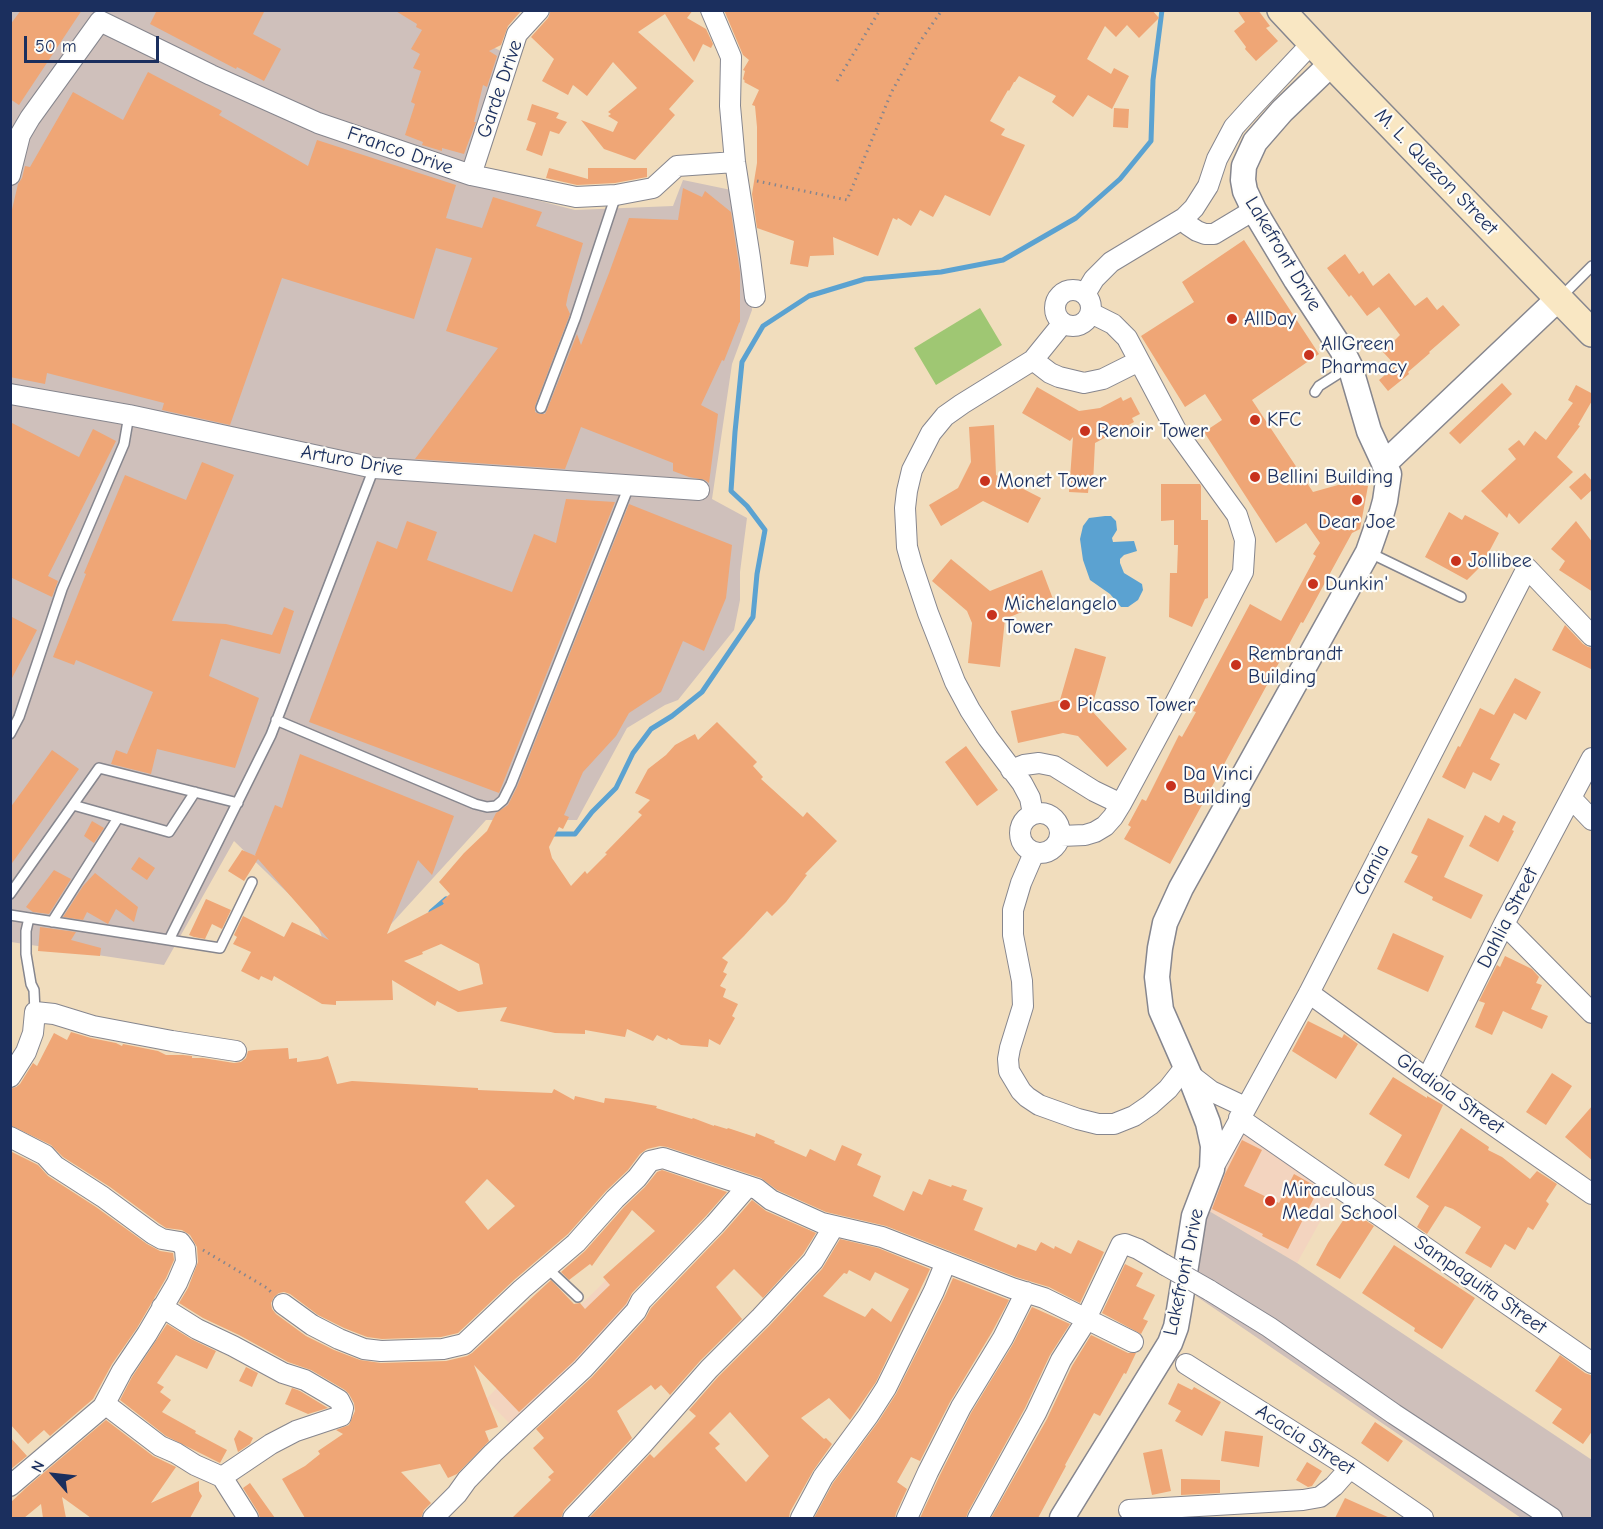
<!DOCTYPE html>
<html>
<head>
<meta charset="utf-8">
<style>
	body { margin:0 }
	#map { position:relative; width:1603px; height:1529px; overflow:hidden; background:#f1ddbd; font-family:"Comic Neue",sans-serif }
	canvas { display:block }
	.frame { position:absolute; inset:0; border:12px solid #1b2f5e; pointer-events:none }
	.north { position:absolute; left:24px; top:1445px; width:60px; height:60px; -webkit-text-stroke:4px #fdfcf7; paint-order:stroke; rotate:298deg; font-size:16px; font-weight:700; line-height:24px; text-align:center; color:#1b2f5e }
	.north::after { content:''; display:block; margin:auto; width:21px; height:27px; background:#1b2f5e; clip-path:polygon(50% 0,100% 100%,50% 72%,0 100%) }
	.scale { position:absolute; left:24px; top:36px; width:135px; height:27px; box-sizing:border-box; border:3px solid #1b2f5e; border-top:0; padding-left:8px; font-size:18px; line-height:21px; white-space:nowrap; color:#1b2f5e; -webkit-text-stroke:4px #fdfcf7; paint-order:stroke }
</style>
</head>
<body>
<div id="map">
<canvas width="1603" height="1529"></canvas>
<div class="frame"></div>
<div class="north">N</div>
<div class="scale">50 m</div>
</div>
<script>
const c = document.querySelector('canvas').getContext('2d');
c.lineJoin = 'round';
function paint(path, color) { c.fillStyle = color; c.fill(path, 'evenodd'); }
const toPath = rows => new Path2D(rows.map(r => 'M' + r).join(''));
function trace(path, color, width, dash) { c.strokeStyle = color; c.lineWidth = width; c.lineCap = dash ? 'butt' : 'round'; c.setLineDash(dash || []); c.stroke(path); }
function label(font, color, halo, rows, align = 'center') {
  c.font = font + ' "Comic Neue",sans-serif'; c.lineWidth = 4.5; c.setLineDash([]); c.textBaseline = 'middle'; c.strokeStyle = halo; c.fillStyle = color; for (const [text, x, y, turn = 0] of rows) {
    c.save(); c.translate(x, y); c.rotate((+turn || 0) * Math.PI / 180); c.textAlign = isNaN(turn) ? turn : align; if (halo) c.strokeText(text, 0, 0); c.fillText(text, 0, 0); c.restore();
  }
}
const built = toPath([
	[1242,1132,1336,1193,1297,1263,1204,1208],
	[608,1278,634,1305,512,1426,486,1399]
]);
const industrial = toPath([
	[10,11,414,11,501,51,462,181,575,210,673,206,683,180,736,191,752,310,732,364,712,499,747,518,740,572,740,600,734,630,678,700,665,705,627,728,577,820,486,820,382,934,325,945,314,917,298,903,234,841,164,965,11,942],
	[1204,1208,1297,1263,1592,1460,1592,1518,1521,1518,1196,1296,1198,1252]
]);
const green = toPath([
	[980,308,1002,345,936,385,914,348]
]);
const water = toPath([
	[1105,516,1111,516,1116,521,1117,530,1112,538,1113,542,1134,541,1137,551,1124,555,1120,559,1120,563,1124,573,1142,584,1143,590,1138,600,1128,607,1121,607,1110,594,1090,580,1083,560,1080,539,1083,526,1089,518]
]);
const stream = toPath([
	[551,834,575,834,592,812,616,788,633,753,651,729,672,716,702,692,753,617,757,574,765,530,747,506,731,491,735,432,742,362,763,326,809,296,865,279,941,272,1003,260,1076,218,1120,179,1151,141,1153,80,1162,10],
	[431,912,446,899]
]);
const building = toPath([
	[21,10,82,10,19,105,10,99,10,25],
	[157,10,265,10,253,34,281,49,264,81,237,67,236,69,150,24],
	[394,10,522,10,508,26,501,45,489,51,497,56,487,87,483,85,474,122,476,122,464,154,442,148,442,151,422,145,423,142,405,135,415,104,411,102,421,71,413,68,420,54,411,49,422,30,416,27,417,24],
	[551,10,693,10,687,18,706,29,713,44,711,48,703,44,694,62,665,14,638,32,694,81,669,109,675,115,635,160,604,149,581,120,613,132,618,122,608,116,611,114,608,112,637,88,613,62,587,96,573,85,568,95,542,81,554,59,531,37,548,18],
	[724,10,1152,10,1159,18,1139,38,1127,25,1116,37,1105,26,1087,59,1111,74,1114,68,1129,76,1112,109,1088,95,1073,117,1052,102,1056,96,1019,76,1015,82,1014,82,1009,91,1008,90,990,121,1005,129,1001,135,1025,145,990,216,945,195,933,217,920,210,911,226,898,218,897,220,893,218,878,256,833,237,834,255,810,256,808,267,790,264,794,241,757,228,752,194,757,163,757,127,755,106,752,105,759,90,744,82,745,81,743,79,745,71,743,70,749,60,743,55],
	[1237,10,1258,10,1270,26,1266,28,1278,41,1256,61,1245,49,1246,47,1234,31,1245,22],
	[148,72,222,111,219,115,308,166,317,140,456,185,446,218,482,228,493,197,542,212,536,226,583,243,568,295,566,305,570,314,535,406,535,412,539,414,545,414,547,410,577,334,581,345,609,273,629,218,678,220,683,188,702,197,705,191,731,212,740,272,740,322,739,323,724,361,722,360,701,405,718,414,709,483,705,480,689,477,673,471,673,463,581,427,565,469,415,459,498,348,446,331,472,258,436,248,414,319,282,278,230,425,162,410,164,403,47,373,45,384,10,377,10,218,18,184,22,178,25,166,30,167,73,92,123,120],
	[532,104,559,113,556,118,567,122,559,134,550,131,542,156,526,150,536,123,527,120],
	[1114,108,1129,109,1128,128,1113,127],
	[549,168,588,179,588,168,647,168,647,177,615,183,577,185,546,178],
	[1244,240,1319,354,1252,400,1313,492,1345,483,1368,486,1360,529,1352,533,1303,623,1301,622,1170,864,1124,839,1131,827,1128,825,1142,799,1146,801,1179,735,1182,737,1196,712,1193,711,1250,604,1281,621,1316,556,1313,554,1320,543,1306,523,1276,543,1204,432,1222,420,1205,394,1185,407,1141,336,1194,302,1182,282],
	[1345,254,1359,274,1363,271,1373,286,1389,273,1415,306,1427,297,1437,310,1443,305,1460,325,1429,352,1430,353,1408,372,1409,374,1388,391,1379,380,1396,366,1383,352,1400,335,1379,307,1367,316,1351,295,1349,297,1327,268],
	[1502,383,1512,394,1460,444,1449,433],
	[1576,385,1593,394,1593,399,1578,425,1580,426,1557,457,1573,472,1519,524,1509,513,1507,518,1481,491,1516,459,1508,449,1519,440,1524,446,1535,431,1546,440,1573,403,1568,400],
	[1037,387,1079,411,1100,408,1121,397,1123,401,1131,397,1140,414,1132,418,1134,422,1095,443,1093,484,1089,483,1088,493,1069,492,1073,437,1070,441,1022,413],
	[10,422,79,457,93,429,116,441,48,576,58,581,52,597,10,577],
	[994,425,996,475,1041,498,1028,523,983,501,941,526,929,505,958,488,971,462,969,427],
	[202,462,234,475,172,621,226,624,272,635,284,607,294,611,280,654,221,639,209,676,259,698,235,768,157,749,151,774,111,764,116,750,127,754,153,692,76,660,74,665,53,657,86,574,84,573,125,475,186,500],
	[1585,473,1593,482,1593,489,1581,500,1569,487],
	[1161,484,1200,484,1201,486,1201,520,1208,520,1208,598,1205,599,1192,627,1169,617,1170,573,1177,573,1178,545,1174,545,1174,520,1161,521],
	[566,499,615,502,499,793,309,722,377,541,397,549,407,521,437,532,427,560,512,592,534,534,556,543],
	[629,504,732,545,726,598,704,651,683,641,661,692,629,713,616,736,583,772,564,815,569,817,563,829,559,827,549,847,552,858,571,886,585,871,587,874,607,854,605,853,642,815,638,812,650,800,635,793,648,769,666,755,675,745,695,734,698,740,717,722,757,762,753,766,763,777,761,779,803,817,807,812,837,841,805,874,807,875,786,902,772,916,767,911,744,936,722,958,728,962,723,972,727,974,720,986,726,989,723,997,738,1004,732,1016,735,1018,720,1045,709,1039,708,1047,681,1045,668,1038,667,1040,657,1035,653,1041,627,1029,625,1037,585,1030,585,1034,555,1033,500,1021,507,1007,458,1012,437,1001,435,1006,392,980,393,1000,336,1001,336,1005,322,1004,274,976,272,981,261,976,259,980,241,971,251,952,233,944,237,937,234,935,243,916,284,937,292,922,329,940,258,859,244,881,228,871,242,850,256,856,255,855,275,805,282,808,300,754,454,816,432,875,418,860,387,934,444,904,442,901,450,894,439,882,464,853,487,831,496,813,508,805,517,787],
	[441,944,479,964,483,984,459,991,404,961,423,954,422,952],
	[1449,512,1462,520,1465,515,1499,533,1482,565,1467,580,1425,557],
	[1576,521,1593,543,1593,592,1559,570,1565,561,1551,549],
	[951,559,990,591,1042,570,1053,599,1005,619,1000,667,968,663,972,623,967,611,932,581],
	[10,616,37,630,10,682],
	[1565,625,1583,644,1588,647,1593,648,1593,670,1552,650],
	[1075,648,1106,657,1091,710,1127,749,1107,767,1078,736,1063,733,1018,743,1011,711,1060,700],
	[1515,678,1541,692,1526,720,1514,713,1490,759,1500,764,1491,781,1473,772,1465,789,1442,777,1458,746,1460,747,1480,708,1494,715],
	[966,746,998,790,977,806,945,762],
	[52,750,79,769,10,866,10,808],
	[1485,815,1499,823,1503,815,1516,822,1512,830,1514,831,1498,862,1469,846],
	[1428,818,1464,836,1444,877,1483,895,1471,919,1432,900,1433,897,1404,882,1418,856,1411,853],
	[92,821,104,828,94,843,84,836],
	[139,857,155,868,147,880,131,869],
	[54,870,71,879,49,914,33,912,26,907],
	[95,873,138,907,134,922,116,909,108,924,87,912,83,920,63,917,83,886],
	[206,899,231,910,222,929,212,924,205,939,194,937,189,935],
	[40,927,76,932,71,940,101,948,100,956,38,951],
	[1393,933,1444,956,1428,992,1377,969],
	[1505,956,1532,969,1539,977,1536,983,1542,985,1531,1009,1548,1016,1542,1029,1503,1011,1492,1035,1475,1027,1485,1003,1479,1001,1497,965,1500,967],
	[1308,1021,1342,1038,1344,1034,1358,1044,1336,1079,1292,1051],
	[71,1032,91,1038,116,1043,122,1046,123,1044,158,1051,166,1055,183,1055,192,1056,192,1058,203,1058,234,1063,241,1062,246,1058,248,1051,254,1050,288,1048,289,1059,297,1058,297,1062,320,1059,328,1056,337,1084,352,1081,478,1088,478,1090,552,1093,554,1089,574,1100,575,1096,604,1103,605,1098,629,1101,657,1106,656,1108,692,1119,693,1118,714,1126,714,1125,727,1129,728,1128,755,1137,756,1133,775,1141,774,1143,806,1157,810,1149,835,1161,842,1145,862,1154,857,1165,881,1176,873,1196,904,1211,913,1191,922,1195,929,1179,951,1187,952,1185,967,1190,963,1200,983,1208,974,1230,1016,1248,1018,1244,1036,1251,1041,1242,1054,1249,1055,1246,1071,1254,1078,1240,1104,1252,1080,1303,1049,1287,1016,1277,886,1226,826,1212,777,1190,761,1178,667,1147,660,1146,647,1149,640,1154,628,1170,606,1191,568,1234,514,1280,458,1333,441,1337,382,1339,367,1337,344,1328,318,1315,290,1294,284,1292,279,1293,274,1297,271,1303,272,1309,276,1314,306,1336,334,1350,360,1360,381,1363,446,1361,467,1356,472,1353,551,1280,574,1304,580,1303,585,1309,610,1285,603,1277,655,1231,632,1210,592,1266,590,1264,569,1280,561,1272,585,1251,624,1207,645,1187,657,1172,662,1170,727,1192,706,1216,632,1293,626,1304,574,1361,519,1412,474,1365,498,1427,485,1431,489,1441,457,1474,448,1478,440,1464,401,1472,431,1503,424,1510,421,1518,305,1518,282,1479,305,1466,320,1454,318,1451,343,1434,336,1430,349,1425,355,1411,354,1403,349,1394,345,1390,311,1370,288,1362,239,1335,203,1318,179,1303,188,1288,198,1262,197,1247,190,1235,182,1230,166,1228,160,1224,110,1187,63,1157,51,1145,10,1125,10,1089,16,1087,20,1084,33,1063,37,1066,54,1033,67,1040],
	[487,1179,515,1206,488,1230,465,1202],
	[1552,1073,1572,1086,1546,1125,1526,1112],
	[1393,1077,1427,1098,1427,1096,1443,1105,1409,1179,1384,1165,1402,1135,1369,1114],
	[1593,1105,1593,1161,1565,1137],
	[1461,1128,1489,1147,1488,1150,1502,1157,1530,1179,1537,1171,1557,1184,1546,1201,1549,1204,1533,1230,1528,1227,1515,1250,1505,1244,1491,1268,1465,1253,1481,1227,1453,1209,1445,1206,1427,1234,1417,1227,1429,1206,1416,1197],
	[1242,1140,1262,1150,1244,1186,1279,1203,1294,1174,1319,1188,1288,1249,1262,1236,1263,1234,1212,1209,1225,1174],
	[10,1151,38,1165,48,1176,96,1207,147,1244,160,1251,173,1253,174,1260,166,1278,137,1328,112,1364,93,1399,50,1436,44,1430,28,1444,10,1424],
	[752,1200,766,1211,816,1233,803,1254,763,1298,734,1269,716,1287,742,1319,700,1361,670,1395,661,1385,655,1390,651,1385,617,1411,632,1438,564,1510,561,1518,512,1518,551,1480,548,1477,554,1472,533,1448,544,1438,536,1429,592,1377,645,1319,651,1308,724,1232],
	[1350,1210,1374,1226,1340,1279,1316,1265,1328,1243],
	[840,1239,878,1248,930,1269,876,1382,850,1420,829,1398,801,1418,824,1439,826,1438,832,1444,813,1471,790,1512,789,1518,589,1518,650,1454,654,1458,696,1416,689,1410,718,1377,770,1325,822,1269],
	[849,1270,870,1281,875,1272,909,1289,891,1322,872,1308,865,1317,823,1296,844,1273,847,1274],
	[730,1412,769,1456,746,1482,715,1448,720,1444,709,1433],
	[1394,1245,1475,1298,1442,1349,1414,1331,1415,1328,1362,1293],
	[1125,1264,1143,1273,1136,1286,1155,1295,1143,1319,1148,1321,1141,1334,1102,1313],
	[953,1278,1009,1300,992,1332,950,1402,920,1461,911,1457,897,1482,907,1489,896,1513,895,1518,814,1518,833,1483,878,1422,896,1394,945,1296],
	[1032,1307,1070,1324,1050,1355,1025,1408,968,1512,966,1518,920,1518,939,1477,971,1413,1013,1344],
	[167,1324,191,1339,216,1351,207,1369,176,1355,157,1383,164,1387,160,1392,171,1400,162,1412,196,1431,195,1433,227,1450,220,1463,166,1436,120,1400,132,1377],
	[1091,1335,1128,1353,1136,1353,1126,1374,1124,1373,1100,1416,1094,1413,1065,1465,1066,1466,1038,1518,991,1518,1047,1419,1072,1366],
	[1560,1355,1585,1373,1593,1376,1593,1430,1583,1444,1552,1423,1562,1409,1535,1391],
	[246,1367,258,1373,252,1387,239,1381],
	[1178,1383,1192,1390,1194,1387,1221,1402,1202,1436,1175,1421,1181,1411,1168,1404],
	[292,1388,300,1391,328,1408,308,1414,285,1404],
	[106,1420,153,1456,176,1467,151,1503,199,1481,199,1491,202,1496,190,1518,91,1518,62,1497,66,1518,43,1518,41,1504,24,1518,10,1518,10,1503,27,1487],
	[1375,1422,1403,1441,1388,1462,1361,1443],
	[239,1430,253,1438,250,1444,238,1452,234,1439],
	[1225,1431,1263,1436,1259,1467,1221,1461],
	[10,1437,27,1456,11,1469,10,1468],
	[1162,1449,1171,1491,1152,1495,1143,1453],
	[1307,1462,1322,1471,1312,1486,1308,1487,1296,1480],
	[1181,1479,1220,1480,1220,1493,1181,1495],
	[250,1483,275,1518,260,1518,258,1512,243,1488],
	[1345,1498,1390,1518,1335,1518]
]);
const path = toPath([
	[837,81,880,10],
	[757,181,847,200,892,91,919,43,942,10],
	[203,1250,267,1288,271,1292]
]);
const service = toPath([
	[1560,298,1592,266],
	[1315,392,1319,386,1349,367],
	[541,408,575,319,616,195],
	[1368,552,1461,597],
	[276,720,475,804,487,807,496,806,503,800,511,784,629,486],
	[10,734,19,717,62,589,124,444,129,415],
	[73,805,169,832,195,792],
	[10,894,99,768,238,803],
	[10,915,220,948,252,882],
	[29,918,26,931,26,954,31,984,34,990,35,1012],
	[52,922,118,818],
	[169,940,271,735,374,468],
	[546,1267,578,1297]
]);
const minor = toPath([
	[711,10,731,57,730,106,735,162,750,258,755,297],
	[10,175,20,135,30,118,100,21,211,75,318,123,471,175,576,197,616,195,653,188,677,166,735,162],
	[471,175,517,34,539,10],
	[1184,218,1188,225,1197,231,1205,234,1214,234,1254,210],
	'1055 308a18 18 0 1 1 36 0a18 18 0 1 1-36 0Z',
	[1085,294,1094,279,1111,262,1184,218,1194,208,1208,186,1217,159,1234,127,1252,107,1312,43],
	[1033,360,1050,373,1059,377,1084,383,1103,379,1139,361],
	[10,394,129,415,374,468,699,490],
	[1011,770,1024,765,1039,763,1054,766,1094,791,1121,804],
	[1571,798,1592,820],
	'1020 833a20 20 0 1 1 40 0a20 20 0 1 1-40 0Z',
	[1033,814,1030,798,1022,783,988,738,970,710,955,682,928,613,912,565,907,547,905,508,907,491,912,470,931,433,945,416,962,404,1033,360,1063,323],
	[1061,836,1085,835,1095,832,1105,826,1113,817,1121,804,1169,715,1243,572,1245,540,1237,515,1177,432,1127,338,1113,324,1091,313],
	[1034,853,1021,883,1013,910,1013,935,1022,981,1023,1006,1010,1048,1008,1059,1009,1071,1021,1091,1027,1097,1039,1105,1078,1119,1098,1124,1114,1124,1134,1116,1150,1105,1168,1089,1186,1066],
	[1504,924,1592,1013],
	[1309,993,1427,1079,1592,1194],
	[1189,1074,1211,1091,1245,1107],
	[10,1077,26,1052,33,1033,35,1012,54,1014,93,1026,172,1041,236,1051],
	[1427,1079,1504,924,1592,758],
	[1239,1118,1592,1363],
	[10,1137,45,1155,55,1166,103,1197,153,1234,162,1239,180,1242,185,1249,186,1262,177,1283,147,1334,122,1371,103,1407,10,1486],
	[1213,1168,1309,993,1527,568,1592,636],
	[1209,1290,1269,1327,1394,1414,1552,1518],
	[283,1304,312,1325,339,1339,364,1349,381,1351,443,1349,464,1344,522,1289,576,1243,615,1199,637,1178,650,1161,663,1158,757,1189,771,1200,822,1223,882,1237,1012,1288,1044,1298,1133,1342],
	[1186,1364,1350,1468,1423,1518],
	[105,1404,160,1446,176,1453,195,1465,222,1477,271,1444,296,1431,341,1416,343,1408,339,1400,305,1380,283,1373,233,1346,197,1329,162,1307],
	[222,1477,248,1518],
	[1129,1510,1303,1500,1320,1497,1334,1486,1350,1468],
	[433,1518,457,1494,467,1480,493,1453,583,1369,636,1311,641,1301,715,1224,747,1187],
	[573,1518,642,1445,709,1369,761,1317,813,1261,834,1226],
	[801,1518,823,1477,868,1416,886,1388,934,1291,946,1262],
	[907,1518,928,1472,961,1407,1003,1338,1026,1292],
	[978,1518,1036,1413,1061,1360,1082,1327,1121,1245,1125,1244,1138,1249,1165,1265]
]);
const tertiary = toPath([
	[1384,464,1559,298],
	[1062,1518,1170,1343,1176,1327,1179,1310,1194,1216,1212,1169,1213,1146,1208,1123,1189,1074,1161,1010,1157,977,1160,948,1165,923,1181,888,1368,552,1382,512,1385,501,1389,474,1369,431,1350,366,1342,350,1296,280,1254,210,1245,191,1243,180,1244,166,1255,142,1282,111,1331,64]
]);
const secondary = toPath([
	[1281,10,1342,75,1592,333]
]);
const minorBridge = toPath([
	[1165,1265,1209,1290]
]);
const markers = [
	[1232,319,6,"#c8321e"],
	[1309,355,6,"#c8321e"],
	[1255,420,6,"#c8321e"],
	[1085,431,6,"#c8321e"],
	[1255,477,6,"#c8321e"],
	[985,481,6,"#c8321e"],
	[1357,500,6,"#c8321e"],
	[1456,561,6,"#c8321e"],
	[1313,584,6,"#c8321e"],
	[992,615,6,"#c8321e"],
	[1236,665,6,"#c8321e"],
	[1065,705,6,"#c8321e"],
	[1171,786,6,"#c8321e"],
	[1270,1201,6,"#c8321e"]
];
const streetNames = [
	["Garde Drive",500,89,-71],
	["Franco Drive",400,151,19],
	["M. L. Quezon Street",1436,172,46],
	["Lakefront Drive",1283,254,59],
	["Arturo Drive",352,461,10],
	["Camia",1372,870,-63],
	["Dahlia Street",1508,918,-63],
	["Gladiola Street",1450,1094,35],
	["Lakefront Drive",1184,1272,-78],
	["Sampaguita Street",1480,1285,35],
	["Acacia Street",1305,1440,33]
];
const poiNames = [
	["AllDay",1244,319],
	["AllGreen",1321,344],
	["Pharmacy",1321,367],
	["KFC",1267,420],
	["Renoir Tower",1097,431],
	["Bellini Building",1267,477],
	["Monet Tower",997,481],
	["Dear Joe",1357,522,"center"],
	["Jollibee",1468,561],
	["Dunkin'",1325,584],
	["Michelangelo",1004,604],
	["Tower",1004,627],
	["Rembrandt",1248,654],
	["Building",1248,677],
	["Picasso Tower",1077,705],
	["Da Vinci",1183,774],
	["Building",1183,797],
	["Miraculous",1282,1190],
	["Medal School",1282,1213]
];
paint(built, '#f3d4bf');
paint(industrial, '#cfc0bb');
paint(green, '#9fc773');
paint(water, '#5ba2d1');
trace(stream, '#5ba2d1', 5);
paint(building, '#efa676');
trace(service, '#86868e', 12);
trace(minor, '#86868e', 22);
trace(tertiary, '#86868e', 27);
trace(secondary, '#86868e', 30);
trace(path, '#86868e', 3, [1.5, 4.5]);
trace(service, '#fff', 9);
trace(minor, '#fff', 20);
trace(tertiary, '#fff', 24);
trace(secondary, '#f9e7c3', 27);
trace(minorBridge, '#86868e', 22, []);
trace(minorBridge, '#fff', 20);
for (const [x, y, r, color] of markers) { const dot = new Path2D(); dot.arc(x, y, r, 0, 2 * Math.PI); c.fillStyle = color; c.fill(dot); trace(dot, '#fdfcf7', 2); }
label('20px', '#1b2f5e', '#fdfcf7', streetNames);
label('20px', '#1b2f5e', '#fdfcf7', poiNames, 'left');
</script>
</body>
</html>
